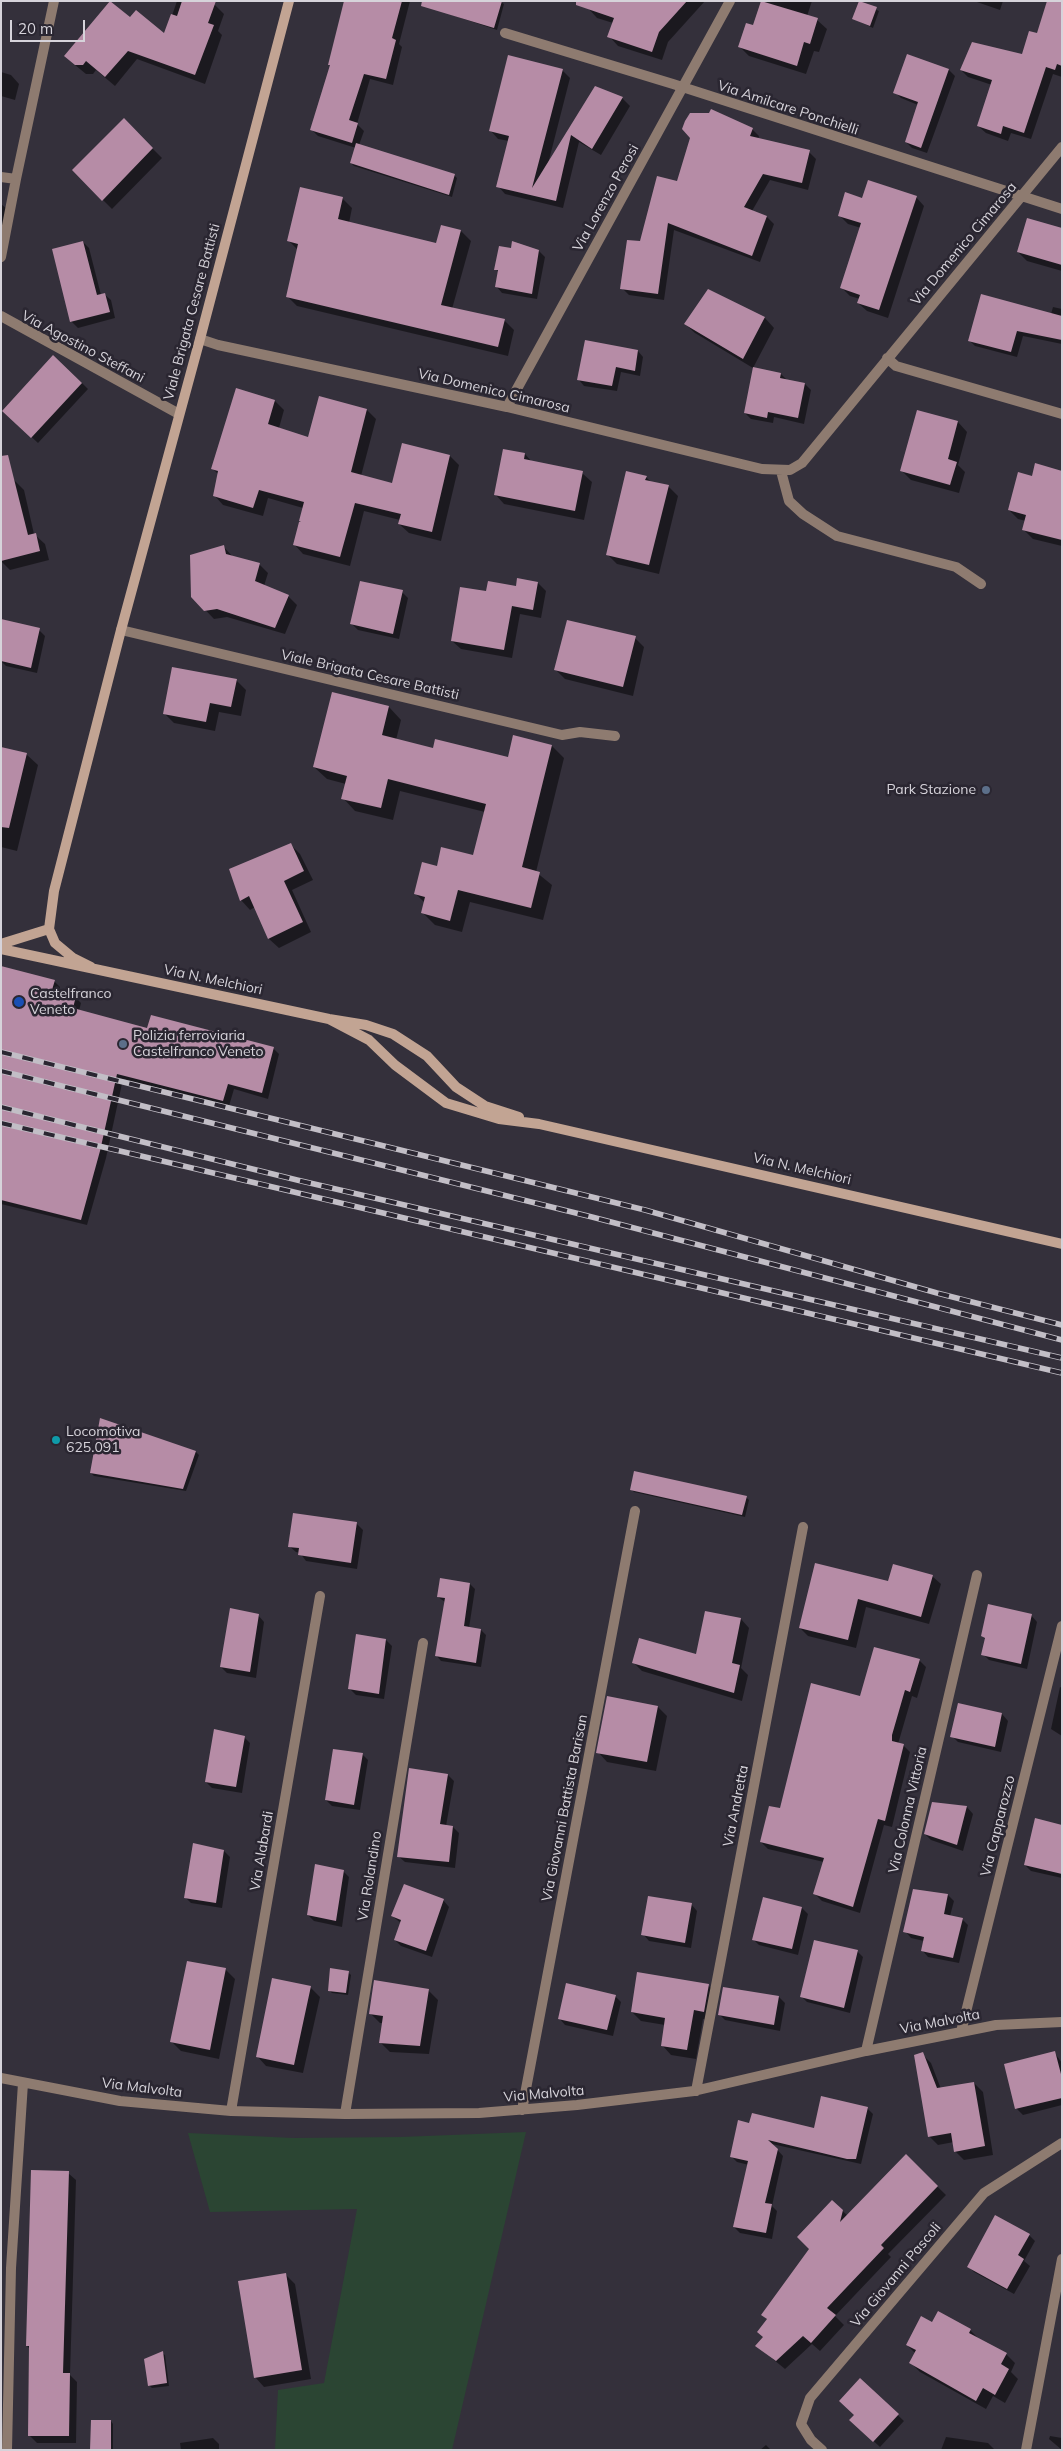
<!DOCTYPE html>
<html>
<head>
<meta charset="utf-8">
<style>
	body { margin:0 }
	#map { position:relative; width:1063px; height:2451px; overflow:hidden; background:#34303b; font-family:Mulish,sans-serif }
	canvas { display:block }
	.frame { position:absolute; inset:0; border:2px solid #d6d3da; pointer-events:none }
	.scale { position:absolute; left:10px; top:20px; width:75px; height:22px; box-sizing:border-box; border:2px solid #d6d3da; border-top:0; padding-left:6px; font-size:15px; line-height:18px; white-space:nowrap; color:#d6d3da; -webkit-text-stroke:4px #2a2631; paint-order:stroke }
</style>
</head>
<body>
<div id="map">
<canvas width="1063" height="2451"></canvas>
<div class="frame"></div>
<div class="scale">20 m</div>
</div>
<script>
const c = document.querySelector('canvas').getContext('2d');
c.lineJoin = 'round';
function paint(path, color) { c.fillStyle = color; c.fill(path, 'evenodd'); }
const toPath = rows => new Path2D(rows.map(r => 'M' + r).join(''));
function trace(path, color, width, dash) { c.strokeStyle = color; c.lineWidth = width; c.lineCap = dash ? 'butt' : 'round'; c.setLineDash(dash || []); c.stroke(path); }
function label(font, color, halo, rows, align = 'center') {
  c.font = font + ' Mulish,sans-serif'; c.lineWidth = 5; c.setLineDash([]); c.textBaseline = 'middle'; c.strokeStyle = halo; c.fillStyle = color; for (const [text, x, y, turn = 0] of rows) {
    c.save(); c.translate(x, y); c.rotate((+turn || 0) * Math.PI / 180); c.textAlign = isNaN(turn) ? turn : align; if (halo) c.strokeText(text, 0, 0); c.fillText(text, 0, 0); c.restore();
  }
}
const green = toPath([
	[526,2132,452,2450,275,2450,278,2390,324,2383,357,2209,210,2212,188,2133,293,2138,401,2137]
]);
const shadow = toPath([
	[177,1,199,1,215,5,224,14,218,31,222,35,205,84,137,59,115,86,96,70,93,74,86,74,75,65,130,19,165,36],
	[346,1,410,1,399,44,402,47,393,85,370,79,357,124,364,131,359,145,454,175,457,178,452,197,354,166,351,163,356,148,318,136,312,130,331,66],
	[590,1,705,1,668,42,662,60,618,46,609,36,613,23,597,18,588,8],
	[762,1,812,1,807,16,817,20,827,29,819,52,814,51,806,74,749,56,740,47,754,27],
	[974,1,1003,1,1000,10],
	[1062,1,1062,77,1053,74,1031,139,1011,133,1008,141,986,133,978,126,992,85,968,77,961,70,1023,56],
	[501,2,504,4,497,30,452,15],
	[860,2,879,11,873,28,854,19],
	[908,55,949,70,955,76,927,153,912,148,906,142,918,105,901,98,895,92],
	[562,70,570,78,548,164,596,87,622,98,630,106,601,155,579,142,563,208,505,194,498,186,509,141,498,139,491,131],
	[1,72,11,75,19,84,15,100,1,96],
	[124,120,162,158,112,209,73,170],
	[752,129,759,136,758,139,809,152,816,159,808,190,770,180,752,211,767,217,774,224,760,262,674,230,664,300,629,295,622,288,641,243,678,183],
	[916,197,924,206,888,318,867,311,858,303,860,299,850,296,841,287,861,228,848,224,839,215,863,200],
	[342,198,352,208,349,223,437,244,442,226,461,231,471,241,452,309,504,320,514,330,508,356,297,306,287,296,298,250,288,240],
	[1,204,11,212,1,236],
	[1062,229,1062,271,1027,261,1018,252],
	[83,242,89,248,101,295,104,294,111,300,115,318,78,328,71,321],
	[539,251,545,257,537,299,502,293,496,286,498,272,496,269],
	[708,290,765,318,774,328,753,368,695,333,685,324],
	[1053,307,1062,309,1062,344,1023,336,1017,357,975,346,969,340,1051,314],
	[638,351,643,357,640,376,621,372,617,391,584,386,579,380],
	[781,374,787,380,805,384,811,390,804,424,774,417,773,423,751,419,745,413],
	[82,383,88,389,38,443,10,417],
	[275,401,284,410,279,428,309,439,367,410,376,419,361,476,393,484,403,444,450,456,459,465,441,541,409,533,399,524,400,520,364,511,350,566,303,554,294,544,302,522,300,520,303,508,268,498,263,516,223,505,214,495,218,474,213,469],
	[918,411,958,422,967,432,958,465,965,472,959,493,911,480,902,471],
	[525,454,532,462,582,473,592,482,584,520,504,504,495,494],
	[1062,472,1062,546,1033,539,1023,529,1026,521,1018,519,1009,510,1033,478],
	[646,477,652,483,668,486,678,496,659,574,617,564,607,554],
	[14,480,24,490,34,534,45,544,49,560,10,570,1,561,1,483],
	[223,546,233,557,259,564,268,573,264,586,288,596,297,605,285,634,227,617,214,619,192,596],
	[538,583,546,591,541,618,520,614,512,658,461,649,452,641,487,592],
	[402,592,408,598,399,639,358,630,352,624],
	[1,621,39,630,45,636,37,673,6,666,1,661],
	[635,638,644,647,633,696,565,679,556,670],
	[236,680,246,690,241,716,219,712,215,731,174,723,164,713],
	[389,707,401,720,396,740,434,749,509,759,514,736,552,746,564,758,536,872,552,885,543,920,470,902,462,932,435,925,423,913,425,903,416,894,438,867,474,857,485,812,400,791,393,820,355,811,343,798,346,784,327,779,314,767],
	[1,748,26,754,38,765,17,851,1,847],
	[291,845,300,854,313,880,292,890,311,932,279,948,269,939,255,907,250,910,241,900],
	[1,978,54,981,60,987,58,993,75,997,81,1003,79,1011,148,1029,273,1048,279,1054,268,1099,234,1089,229,1106,123,1079,106,1158,87,1225,1,1204],
	[101,1419,196,1452,199,1455,186,1491,94,1476,91,1473],
	[631,1489,746,1497,749,1500,745,1517,634,1492],
	[294,1515,357,1524,363,1530,357,1569,306,1561,300,1553,296,1552,289,1546],
	[932,1576,941,1584,929,1624,866,1607,856,1648,808,1636,800,1628,889,1582],
	[470,1584,475,1589,469,1628,481,1630,486,1635,481,1667,441,1661,436,1655,445,1602,438,1597],
	[258,1615,264,1622,256,1678,227,1673,221,1667],
	[1031,1615,1037,1622,1027,1669,989,1660,983,1654,986,1640,982,1636],
	[741,1619,749,1628,741,1668,748,1675,742,1701,642,1671,633,1662,697,1656],
	[386,1640,392,1646,384,1699,356,1695,350,1689],
	[919,1660,926,1667,917,1698,912,1696,898,1744,903,1745,910,1752,892,1827,884,1825,860,1913,822,1901,815,1894,824,1862,768,1849,761,1842,781,1810,861,1697],
	[1060,1687,1062,1688,1062,1736,1051,1729],
	[608,1697,658,1707,667,1716,656,1771,607,1762,598,1752],
	[1002,1714,1008,1721,1001,1752,958,1742,952,1736],
	[244,1737,250,1743,242,1793,212,1788,206,1782],
	[362,1754,368,1760,360,1810,332,1806,326,1800],
	[448,1775,454,1781,446,1826,453,1827,459,1833,455,1868,405,1862,398,1856],
	[933,1803,967,1807,973,1814,963,1851,931,1840,925,1834],
	[1062,1826,1062,1878,1031,1871,1025,1865],
	[224,1851,230,1857,222,1908,191,1903,185,1897],
	[343,1871,349,1877,342,1927,314,1921,308,1915],
	[948,1895,954,1901,950,1916,962,1919,968,1925,959,1963,928,1957,922,1950,924,1941,911,1938,905,1931],
	[763,1898,802,1908,808,1914,798,1955,759,1945,753,1939],
	[443,1900,449,1907,432,1957,401,1946,395,1940,401,1923,392,1916],
	[691,1904,697,1911,691,1948,649,1941,643,1934],
	[857,1951,863,1957,850,2013,807,2002,801,1996],
	[225,1969,235,1979,219,2059,181,2051,172,2042],
	[348,1972,351,1975,348,1995,332,1993,329,1990],
	[709,1986,718,1995,713,2021,703,2019,696,2059,671,2055,662,2045,665,2025,641,2021,632,2012],
	[310,1987,320,1997,303,2073,266,2066,257,2056],
	[428,1990,438,2000,429,2054,390,2052,381,2043,384,2023,380,2023,370,2013],
	[615,1996,621,2002,613,2036,565,2025,559,2018],
	[779,1997,785,2003,780,2031,725,2020,719,2014],
	[1054,2052,1062,2063,1062,2105,1023,2115,1017,2109,1005,2065],
	[922,2054,931,2063,941,2089,974,2083,983,2092,993,2155,964,2160,955,2151,954,2142,938,2145,929,2136],
	[867,2108,873,2114,861,2164,772,2144,783,2156,772,2206,777,2211,772,2239,740,2233,734,2227,749,2165,737,2162,731,2156,750,2125,815,2129],
	[906,2156,946,2195,888,2254,891,2257,835,2316,844,2325,820,2351,812,2344,785,2369,757,2346,764,2337,768,2320,763,2315,811,2249,832,2201,848,2216],
	[68,2173,76,2180,70,2375,77,2382,76,2443,37,2443,29,2435,30,2349,27,2346],
	[1029,2235,1035,2241,1024,2261,1030,2266,1014,2294,974,2272,968,2266],
	[286,2275,295,2284,311,2379,264,2387,255,2377],
	[933,2324,970,2330,979,2339,1006,2354,1015,2363,1011,2372,1018,2379,1005,2403,993,2396,986,2409,920,2372,910,2362,915,2353,907,2345],
	[162,2353,165,2355,169,2386,152,2388,149,2385],
	[860,2379,904,2421,880,2447,851,2420,856,2415],
	[111,2421,113,2424,113,2450,92,2450],
	[1050,2436,1062,2438,1062,2450,1049,2439],
	[946,2437,988,2443,995,2450,941,2450],
	[213,2438,219,2444,219,2450,181,2450,180,2443],
	[766,2445,771,2450,760,2450]
]);
const building = toPath([
	[110,1,130,17,136,10,164,33,171,14,177,16,182,1,216,1,208,23,214,25,195,75,128,51,105,77,86,61,83,65,75,65,64,56],
	[344,1,402,1,392,38,396,40,386,79,364,74,349,120,358,123,352,143,310,130,330,65,328,65],
	[422,1,502,1,494,28,421,6],
	[576,1,687,1,659,32,652,52,607,37,614,18,576,5],
	[761,1,818,18,810,44,804,42,797,66,738,47,746,23,753,25],
	[859,1,877,7,870,26,852,19],
	[1047,1,1062,1,1062,66,1057,64,1055,70,1046,67,1024,133,1003,126,1001,134,977,126,992,80,960,70,972,42,1022,54,1029,31,1037,33],
	[907,54,949,69,921,148,905,142,918,102,893,93],
	[508,55,563,69,532,188,595,86,623,97,592,149,571,135,556,201,496,187,509,136,489,131],
	[711,109,753,128,750,136,810,150,802,183,763,174,744,207,767,216,752,256,668,223,658,294,620,289,627,240,640,241,657,176,677,181,690,138,682,129,685,121,690,113,709,113],
	[124,118,153,148,102,201,72,170],
	[356,143,455,174,449,195,350,163],
	[868,180,917,196,879,310,857,303,860,295,840,288,861,223,838,216,845,192,862,198],
	[300,187,343,197,338,219,436,243,441,225,461,230,441,305,505,319,498,347,286,297,298,244,287,241],
	[1027,218,1062,228,1062,265,1017,252],
	[83,241,97,295,105,293,110,312,70,322,52,249],
	[512,241,539,250,532,294,495,287,498,270,494,270,499,246,511,248],
	[708,289,765,317,743,359,684,324],
	[981,294,1062,316,1062,340,1017,331,1011,352,968,341],
	[585,340,638,350,635,371,616,367,612,386,577,380],
	[53,355,82,383,31,438,2,411],
	[753,367,781,373,780,378,805,383,798,418,768,412,767,418,744,413],
	[236,388,275,400,268,424,308,437,319,396,367,409,351,472,392,483,402,443,450,455,432,532,398,524,401,514,355,503,340,557,293,545,299,522,301,521,299,521,304,502,259,490,253,508,213,496,218,471,211,469],
	[917,410,958,421,948,459,957,462,950,485,900,471],
	[503,449,525,453,524,459,583,471,575,511,494,495],
	[8,455,28,535,36,533,40,551,1,561,1,456],
	[1035,463,1062,471,1062,540,1022,530,1026,515,1008,510,1018,472,1032,476],
	[626,471,647,476,645,480,669,485,649,565,606,555],
	[224,545,226,554,260,563,255,581,289,595,275,628,217,609,204,611,191,597,190,555],
	[517,578,538,582,533,610,512,606,504,650,451,641,460,587,486,591,488,581,516,586],
	[360,581,403,590,393,634,350,624],
	[1,619,40,628,31,668,1,661],
	[567,620,636,636,623,687,554,670],
	[172,667,237,679,231,707,210,703,206,722,163,714],
	[332,692,389,706,382,735,433,748,435,739,508,757,513,735,552,745,522,867,540,872,531,908,458,890,450,921,421,913,425,897,414,894,422,862,437,866,441,847,473,855,486,804,388,779,381,808,341,799,347,776,313,767],
	[1,747,27,753,9,828,1,827],
	[291,843,304,871,284,881,303,922,268,939,249,896,240,901,229,869],
	[1,966,55,980,52,990,76,996,73,1008,147,1028,151,1015,274,1047,262,1093,228,1084,223,1101,117,1074,100,1151,81,1220,1,1200],
	[100,1418,196,1451,183,1489,90,1473],
	[634,1471,747,1496,742,1515,630,1490],
	[293,1513,357,1522,351,1563,298,1555,299,1548,288,1547],
	[815,1563,888,1581,893,1564,933,1575,921,1617,858,1599,848,1640,799,1628],
	[440,1578,470,1583,464,1626,481,1629,476,1663,435,1656,445,1598,437,1597],
	[988,1604,1032,1614,1021,1664,981,1655,985,1638,981,1636],
	[230,1608,259,1614,250,1672,220,1667],
	[705,1611,741,1618,732,1663,740,1665,734,1693,632,1663,639,1638,696,1654],
	[356,1634,386,1639,379,1694,348,1689],
	[874,1647,920,1659,910,1692,905,1690,892,1735,892,1741,904,1744,885,1821,878,1819,853,1907,813,1894,824,1858,760,1842,769,1806,780,1808,811,1683,860,1696],
	[607,1696,658,1706,647,1762,596,1753],
	[958,1703,1002,1713,995,1747,950,1737],
	[214,1729,245,1736,236,1787,205,1782],
	[333,1749,363,1753,354,1805,325,1800],
	[409,1768,448,1774,440,1824,453,1826,449,1862,397,1857],
	[932,1802,967,1806,957,1845,924,1834],
	[1035,1818,1062,1825,1062,1874,1024,1865],
	[193,1843,224,1850,216,1903,184,1898],
	[315,1864,344,1870,336,1921,307,1915],
	[404,1884,444,1899,426,1951,394,1940,401,1920,391,1916],
	[913,1889,948,1894,944,1914,963,1918,953,1958,921,1951,924,1937,903,1932],
	[648,1896,692,1903,685,1943,641,1935],
	[763,1897,802,1907,792,1949,752,1940],
	[814,1940,858,1950,844,2008,800,1997],
	[187,1961,226,1968,210,2050,170,2042],
	[330,1968,349,1971,346,1993,328,1991],
	[637,1972,709,1984,704,2012,694,2010,687,2050,661,2046,665,2018,631,2012],
	[272,1978,311,1986,294,2065,256,2057],
	[374,1980,429,1989,420,2046,379,2043,383,2016,369,2014],
	[566,1983,616,1995,607,2030,558,2019],
	[723,1987,779,1996,774,2025,718,2015],
	[1055,2051,1062,2078,1062,2098,1015,2109,1004,2064],
	[923,2052,937,2088,974,2082,985,2146,954,2152,951,2133,928,2137,914,2055],
	[821,2096,868,2107,856,2159,847,2159,768,2140,778,2149,765,2203,772,2204,766,2233,733,2227,748,2161,730,2157,738,2120,749,2123,752,2113,814,2128],
	[906,2154,938,2186,881,2245,884,2248,827,2308,836,2315,811,2343,803,2336,776,2361,755,2346,763,2337,757,2332,767,2319,761,2315,809,2249,797,2237,832,2200,843,2210,840,2222],
	[31,2170,69,2171,63,2373,70,2373,69,2436,28,2436,29,2346,26,2346],
	[995,2215,1030,2234,1018,2255,1024,2259,1007,2289,967,2267],
	[286,2273,302,2370,254,2378,238,2281],
	[938,2311,971,2329,969,2333,1007,2353,1001,2364,1009,2369,995,2395,983,2388,976,2401,909,2363,916,2350,906,2345,921,2316,932,2322],
	[163,2351,167,2383,148,2386,144,2359],
	[860,2378,899,2414,873,2442,849,2420,854,2415,839,2401],
	[91,2420,111,2420,111,2450,90,2450]
]);
const street = toPath([
	[505,33,673,84,1062,209],
	[1,177,16,179,1,257],
	[16,179,54,1],
	[1,316,179,414],
	[200,339,218,345,507,407,762,469,790,470,802,463,1062,147],
	[887,358,896,366,1062,414],
	[507,407,730,1],
	[781,471,789,501,803,514,837,536,956,567,981,584],
	[121,630,562,735,580,732,615,736],
	[961,2032,1062,1626],
	[866,2051,977,1575],
	[1,2078,120,2101,231,2111,345,2114,479,2113,577,2105,694,2091,866,2051,996,2025,1062,2022],
	[696,2091,803,1527],
	[522,2110,635,1511],
	[231,2111,320,1596],
	[345,2114,423,1643],
	[7,2450,11,2268,23,2083],
	[822,2450,811,2440,801,2424,810,2398,984,2193,1062,2143],
	[1026,2450,1062,2259]
]);
const secondary = toPath([
	[1,944,49,929],
	[1,949,329,1019,366,1025,393,1034,427,1056,456,1087,485,1106,519,1117],
	[91,967,73,958,55,943,49,929,54,891,121,630,200,339,289,1],
	[329,1019,369,1040,395,1065,446,1103,499,1119,539,1124,1062,1244]
]);
const rail = toPath([
	[1,1052,645,1210,937,1293,1062,1325],
	[1,1071,592,1217,1062,1340],
	[1,1107,297,1180,1062,1358],
	[1,1123,1062,1373]
]);
const markers = [
	[986,790,5,"#5c6f8a"],
	[19,1002,6,"#1a4fb4"],
	[123,1044,5,"#5c6f8a"],
	[56,1440,5,"#0f9aa8"]
];
const streetNames = [
	["Via Amilcare Ponchielli",788,108,18],
	["Via Lorenzo Perosi",606,198,-61],
	["Via Domenico Cimarosa",964,244,-50],
	["Viale Brigata Cesare Battisti",192,312,-75],
	["Via Agostino Steffani",83,347,28],
	["Via Domenico Cimarosa",494,391,13],
	["Viale Brigata Cesare Battisti",370,675,13],
	["Via N. Melchiori",213,980,12],
	["Via N. Melchiori",802,1169,13],
	["Via Andretta",736,1806,-79],
	["Via Giovanni Battista Barisan",565,1808,-79],
	["Via Colonna Vittoria",908,1810,-77],
	["Via Capparozzo",998,1826,-76],
	["Via Alabardi",262,1851,-80],
	["Via Rolandino",370,1876,-81],
	["Via Malvolta",940,2022,-11],
	["Via Malvolta",142,2088,7],
	["Via Malvolta",544,2094,-5],
	["Via Giovanni Pascoli",896,2275,-50]
];
const poiNames = [
	["Park Stazione",976,790,"right"],
	["Castelfranco",30,994],
	["Veneto",30,1010],
	["Polizia ferroviaria",133,1036],
	["Castelfranco Veneto",133,1052],
	["Locomotiva",66,1432],
	["625.091",66,1448]
];
paint(green, '#2b4533');
paint(shadow, '#0007');
paint(building, '#b68ca6');
trace(street, '#8e7b70', 10);
trace(secondary, '#c2a493', 10);
trace(rail, '#c2bec6', 5.5);
trace(rail, '#2a2631', 4, [11]);
for (const [x, y, r, color] of markers) { const dot = new Path2D(); dot.arc(x, y, r, 0, 2 * Math.PI); c.fillStyle = color; c.fill(dot); trace(dot, '#2a2631', 2); }
label('14px', '#d6d3da', '#2a2631', streetNames);
label('14px', '#d6d3da', '#2a2631', poiNames, 'left');
</script>
</body>
</html>
